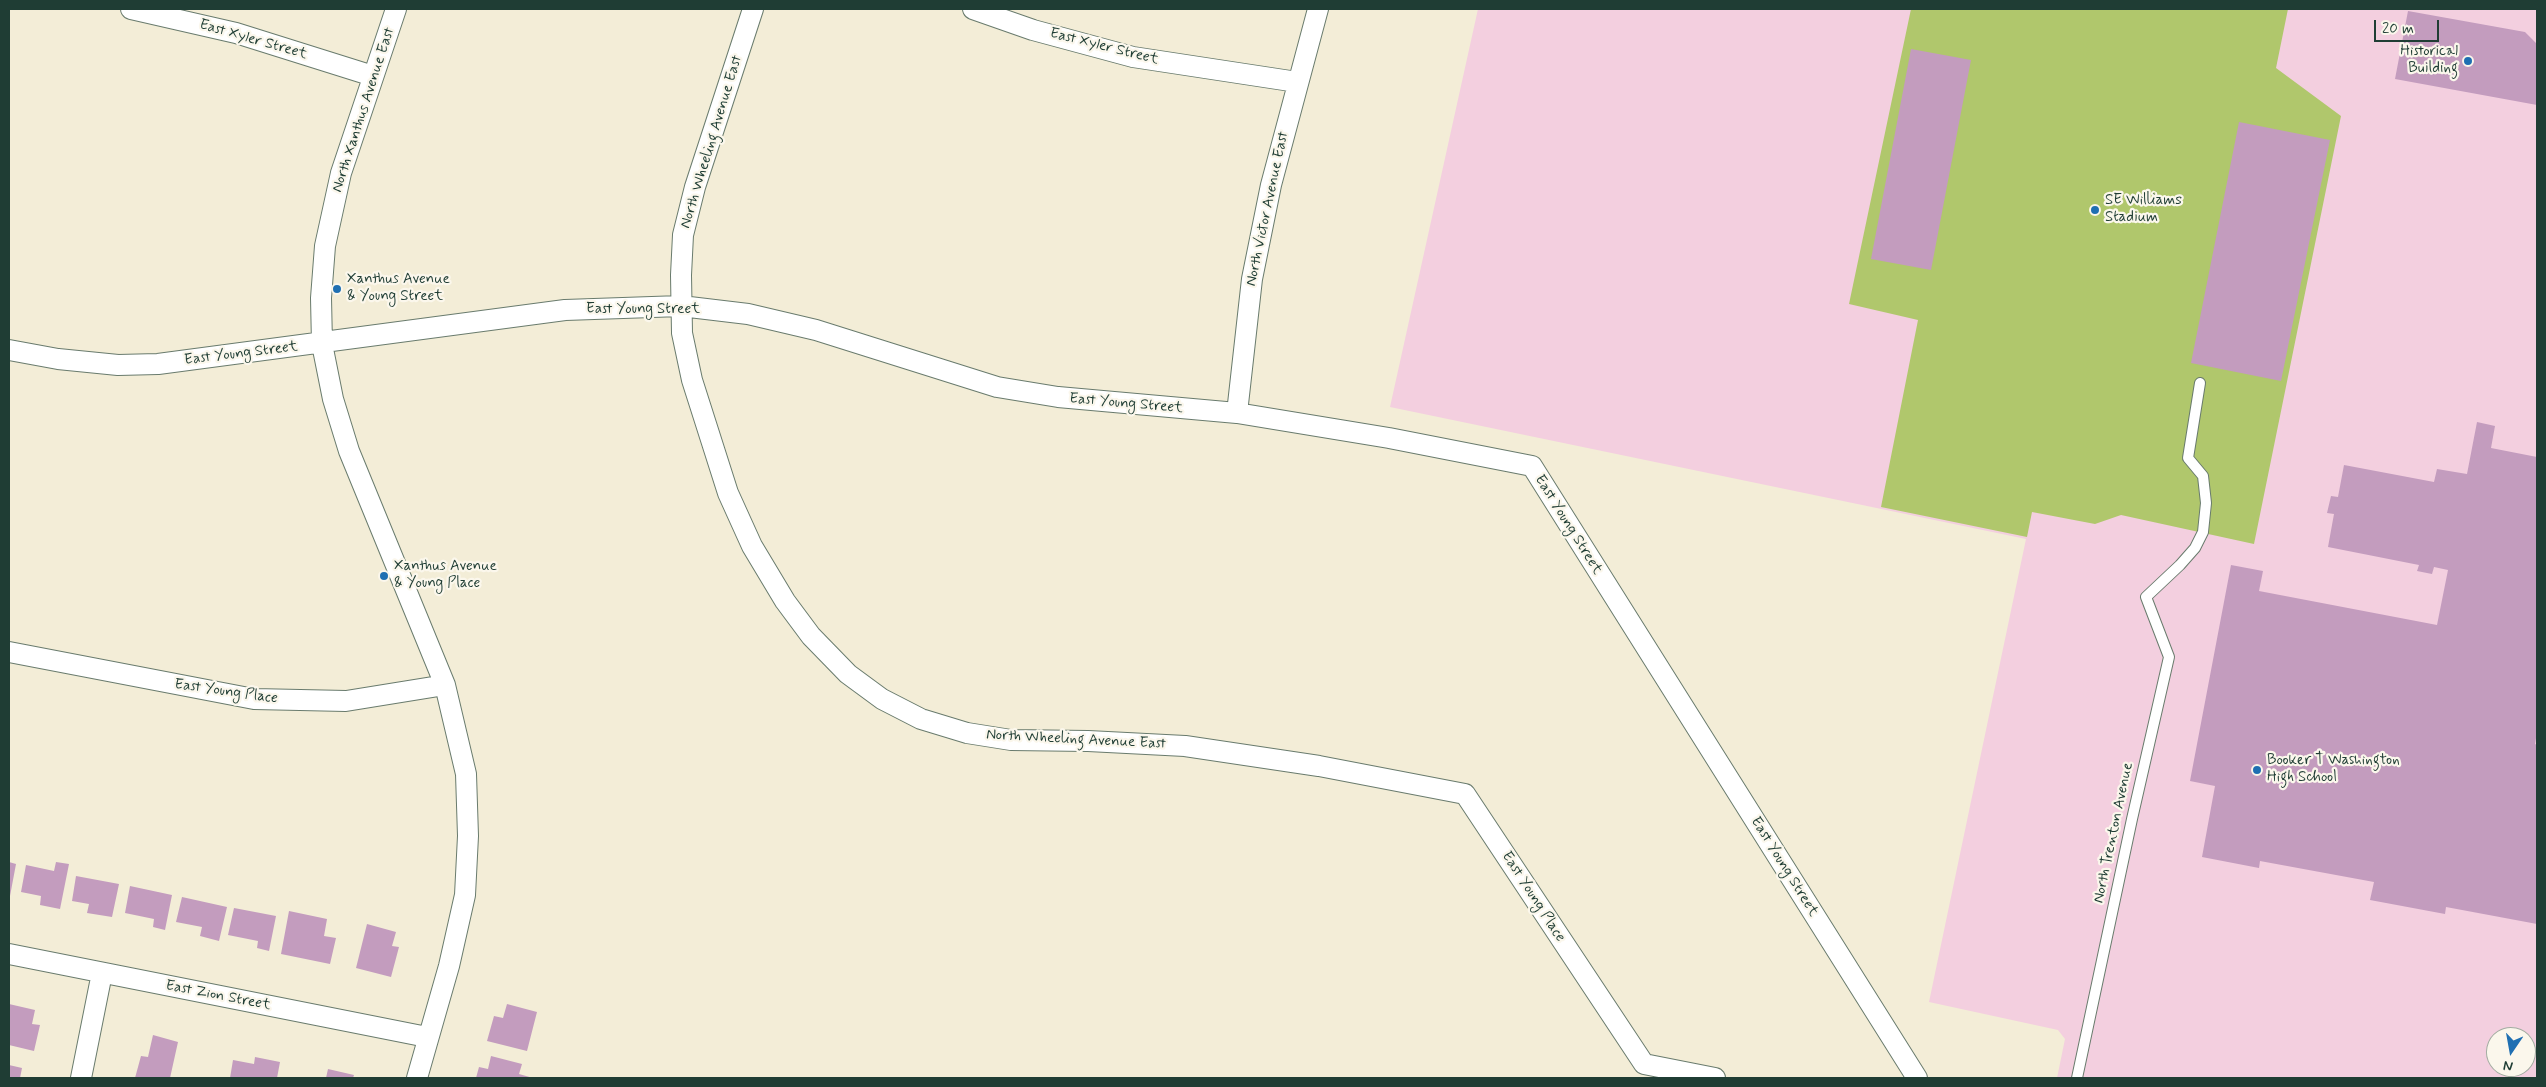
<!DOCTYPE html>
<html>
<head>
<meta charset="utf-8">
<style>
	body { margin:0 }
	#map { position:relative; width:2546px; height:1087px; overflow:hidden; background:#f3edd7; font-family:Mynerve,sans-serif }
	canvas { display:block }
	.frame { position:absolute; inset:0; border:10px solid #1f3d34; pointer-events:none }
	.north { position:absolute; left:2486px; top:1027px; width:50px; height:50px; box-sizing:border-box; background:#fbf7ec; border:1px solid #a3ada2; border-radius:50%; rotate:192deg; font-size:14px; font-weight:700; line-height:20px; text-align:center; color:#1f3d34 }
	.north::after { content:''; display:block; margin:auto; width:18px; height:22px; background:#1f6fb2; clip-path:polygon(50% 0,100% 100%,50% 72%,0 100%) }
	.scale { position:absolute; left:2374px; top:20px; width:65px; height:22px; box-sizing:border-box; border:2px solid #1f3d34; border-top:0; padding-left:6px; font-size:15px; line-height:18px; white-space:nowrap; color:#1f3d34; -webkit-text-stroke:4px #fbf7ec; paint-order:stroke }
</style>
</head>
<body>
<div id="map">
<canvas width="2546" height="1087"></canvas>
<div class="frame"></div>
<div class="north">N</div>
<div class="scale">20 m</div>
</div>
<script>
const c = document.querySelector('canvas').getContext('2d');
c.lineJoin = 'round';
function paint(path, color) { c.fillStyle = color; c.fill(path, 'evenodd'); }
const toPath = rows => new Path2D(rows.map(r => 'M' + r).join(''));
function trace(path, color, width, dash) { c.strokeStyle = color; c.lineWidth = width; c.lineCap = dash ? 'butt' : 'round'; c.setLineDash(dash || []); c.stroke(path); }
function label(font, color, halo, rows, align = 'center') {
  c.font = font + ' Mynerve,sans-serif'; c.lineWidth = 4.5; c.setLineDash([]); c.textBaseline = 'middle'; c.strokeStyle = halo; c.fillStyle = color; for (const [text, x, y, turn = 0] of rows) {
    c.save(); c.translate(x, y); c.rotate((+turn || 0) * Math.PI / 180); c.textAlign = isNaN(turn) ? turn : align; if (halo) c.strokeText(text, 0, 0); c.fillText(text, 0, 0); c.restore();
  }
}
const built = toPath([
	[1478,9,2537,9,2537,1078,2057,1078,2065,1039,2058,1030,1929,1002,2026,539,1390,407],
	[2496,1037,2526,1037,2526,1067,2496,1067]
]);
const green = toPath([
	[1911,9,2288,9,2276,68,2341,116,2254,544,2121,515,2095,524,2032,512,2027,537,1881,507,1918,320,1849,304]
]);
const building = toPath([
	[2408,11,2525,32,2537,44,2537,105,2395,79],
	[1911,49,1971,60,1931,270,1871,259],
	[2239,122,2330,140,2281,381,2191,363],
	[2477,422,2495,426,2491,448,2537,457,2537,732,2535,744,2537,745,2537,924,2446,907,2445,914,2370,900,2374,882,2260,861,2259,868,2202,857,2215,786,2190,781,2231,565,2263,571,2259,591,2437,625,2448,570,2434,567,2432,574,2417,571,2419,565,2328,547,2334,514,2327,513,2331,496,2338,497,2344,465,2434,482,2437,469,2467,474],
	[9,862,16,864,10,896,9,896],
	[56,862,69,864,60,909,40,905,41,896,21,892,26,865,54,871],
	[76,876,119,884,112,917,87,913,89,904,72,901],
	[130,886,172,895,165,930,153,927,154,919,125,913],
	[182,897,227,907,219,941,200,936,202,927,176,922],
	[234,908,276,916,269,951,257,948,258,941,228,935],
	[289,911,327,919,324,936,336,938,330,964,281,954],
	[367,924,396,932,392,946,399,947,391,977,356,968],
	[9,1004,35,1010,32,1024,40,1025,34,1051,9,1045],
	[507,1004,537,1012,527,1051,487,1041,494,1016,503,1018],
	[153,1035,178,1042,170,1078,135,1078,141,1056,148,1057],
	[491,1056,522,1064,519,1074,533,1078,476,1078,479,1067,488,1069],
	[255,1057,280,1062,277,1078,230,1078,233,1060,254,1064],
	[9,1065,22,1068,20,1078,9,1078],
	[328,1069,354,1075,353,1078,326,1078]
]);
const service = toPath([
	[2077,1078,2132,819,2169,657,2146,597,2180,565,2195,548,2203,532,2206,503,2203,476,2188,458,2200,383]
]);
const minor = toPath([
	[131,9,236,33,373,76],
	[396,9,341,173,325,246,321,298,322,344,333,399,349,451,445,685,466,774,468,836,465,895,449,966,417,1078],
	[753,9,695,187,683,235,681,275,682,333,692,380,728,493,752,546,785,601,811,636,848,674,882,699,921,719,967,733,1011,740,1088,741,1185,746,1319,766,1465,794,1644,1064,1715,1078],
	[973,9,1033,30,1133,57,1297,82],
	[9,350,58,359,118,365,158,364,565,310,681,306,748,314,816,330,997,387,1058,397,1237,413,1389,438,1532,466,1917,1078],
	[1237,413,1252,279,1271,185,1318,9],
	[9,652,254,699,346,701,445,685],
	[9,954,427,1037],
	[81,1078,102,973]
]);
const markers = [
	[2468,61,5,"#1f6fb2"],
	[2095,210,5,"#1f6fb2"],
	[337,289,5,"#1f6fb2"],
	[384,576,5,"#1f6fb2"],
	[2257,770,5,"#1f6fb2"]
];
const streetNames = [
	["East Xyler Street",253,40,16],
	["East Xyler Street",1104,47,14],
	["North Xanthus Avenue East",364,110,-72],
	["North Wheeling Avenue East",712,142,-73],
	["North Victor Avenue East",1268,209,-78],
	["East Young Street",643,310],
	["East Young Street",241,354,-7],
	["East Young Street",1126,404,5],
	["East Young Street",1568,525,58],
	["East Young Place",226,692,8],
	["North Wheeling Avenue East",1076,740,3],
	["North Trenton Avenue",2114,833,-78],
	["East Young Street",1784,867,58],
	["East Young Place",1533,897,57],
	["East Zion Street",218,996,11]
];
const poiNames = [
	["Historical",2458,52,"right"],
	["Building",2458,69,"right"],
	["SE Williams",2105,201],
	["Stadium",2105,218],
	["Xanthus Avenue",347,280],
	["& Young Street",347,297],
	["Xanthus Avenue",394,567],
	["& Young Place",394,584],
	["Booker T Washington",2267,761],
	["High School",2267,778]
];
paint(built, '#f3cfdf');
paint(green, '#b0c76c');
paint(building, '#c39cbe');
trace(service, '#697b6d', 12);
trace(minor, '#697b6d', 22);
trace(service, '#fff', 10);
trace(minor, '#fff', 20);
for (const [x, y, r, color] of markers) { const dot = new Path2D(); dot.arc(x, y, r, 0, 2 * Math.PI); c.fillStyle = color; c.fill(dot); trace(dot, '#fbf7ec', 2); }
label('15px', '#1f3d34', '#fbf7ec', streetNames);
label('15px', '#1f3d34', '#fbf7ec', poiNames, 'left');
</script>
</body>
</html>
